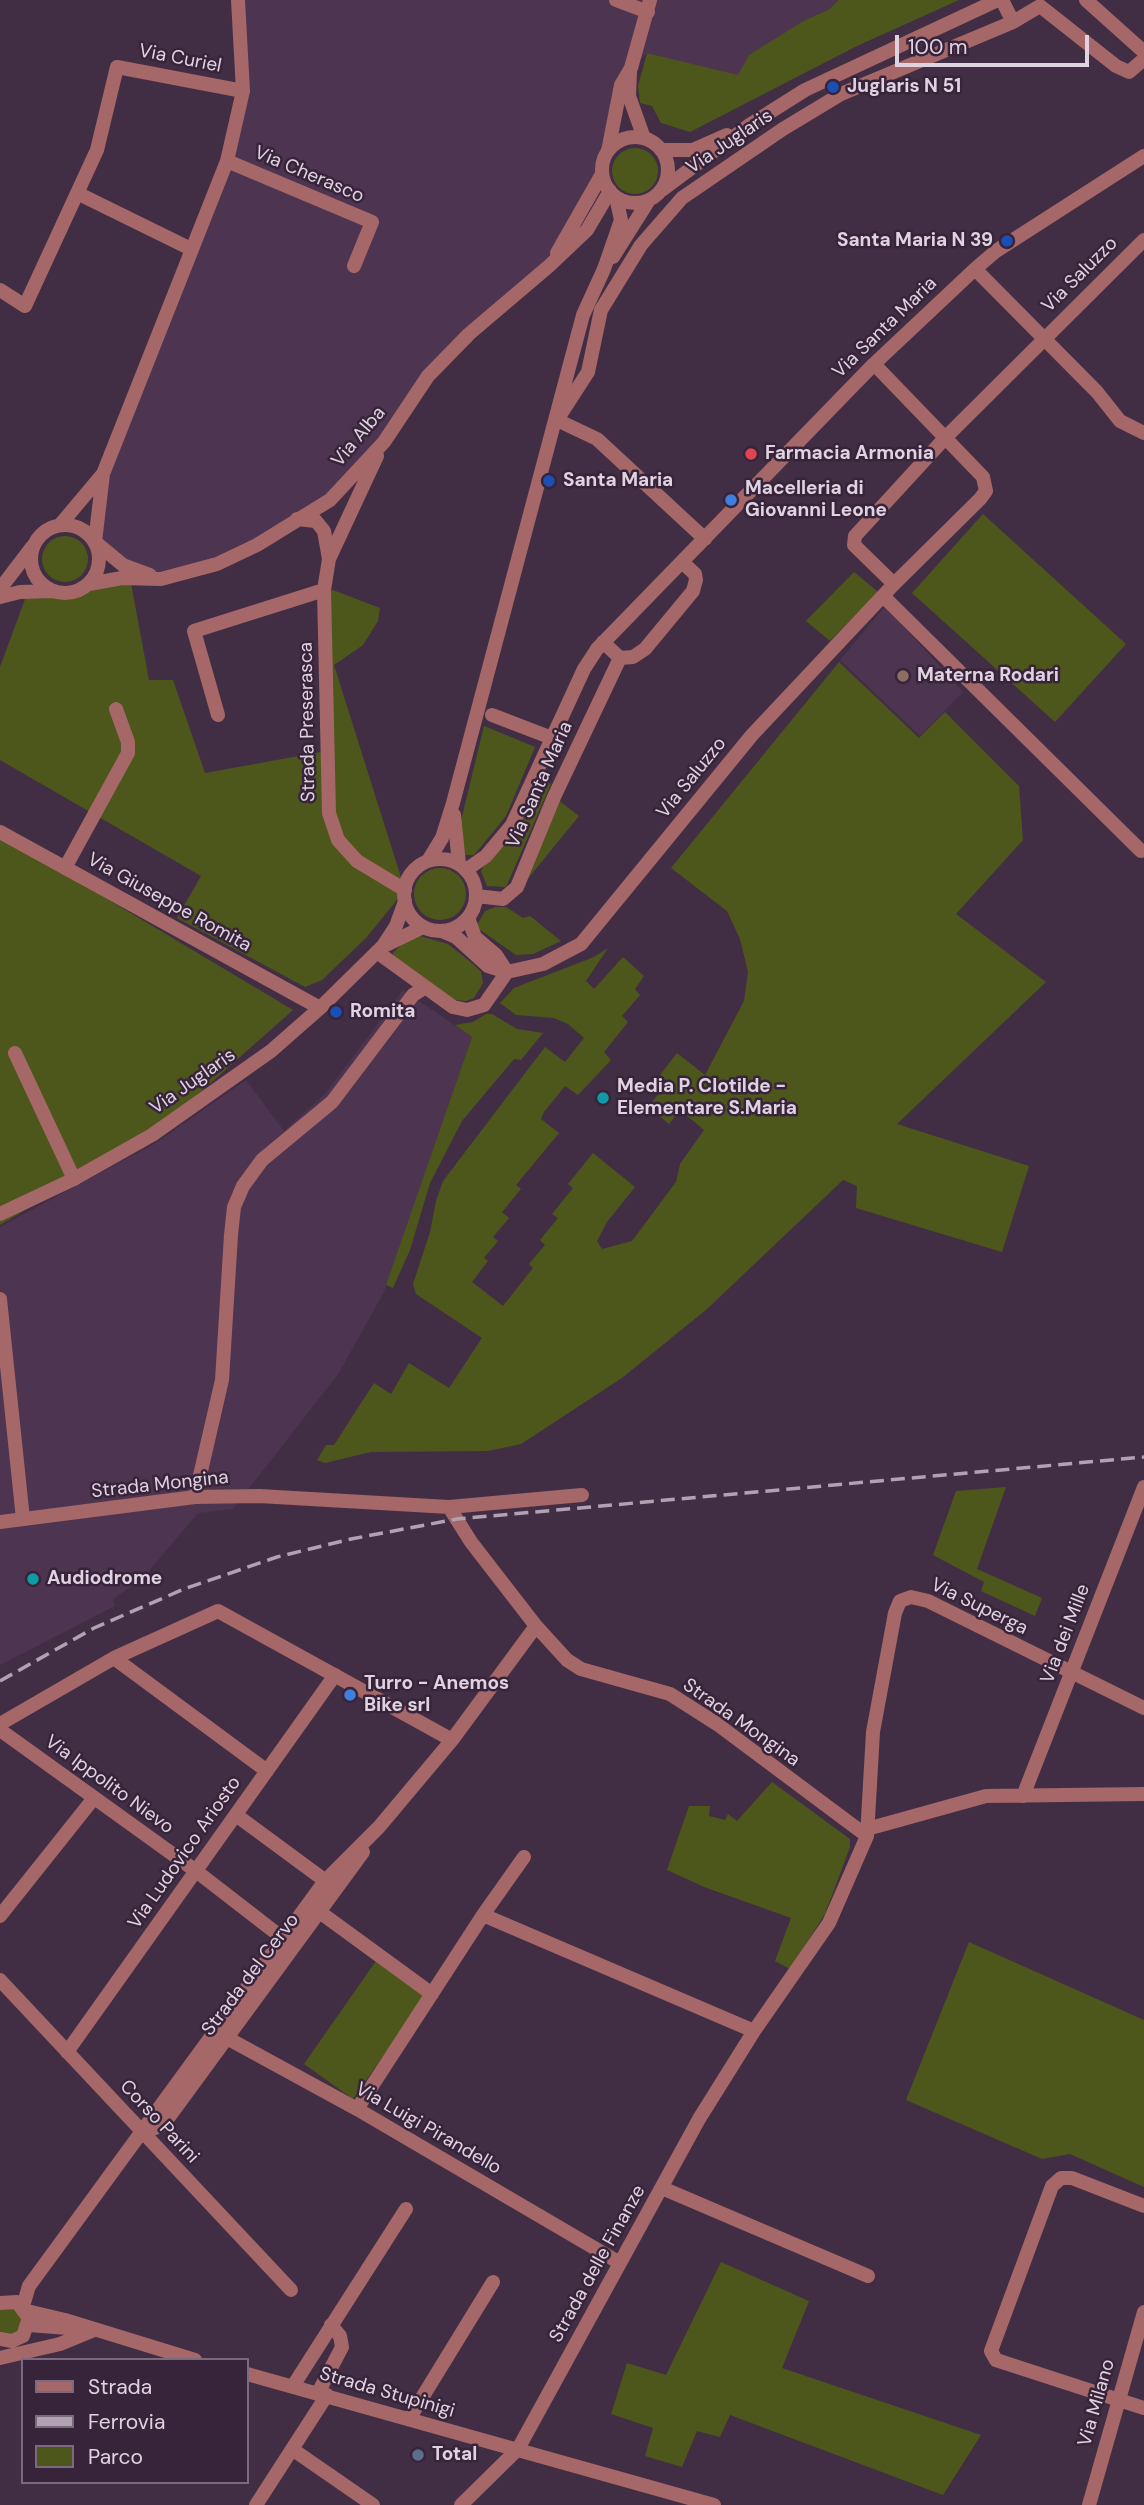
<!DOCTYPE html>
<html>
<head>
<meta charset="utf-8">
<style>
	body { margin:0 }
	#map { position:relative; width:1144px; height:2505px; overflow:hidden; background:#422e44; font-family:"DM Sans",sans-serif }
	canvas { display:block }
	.legend { position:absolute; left:21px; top:2358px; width:228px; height:126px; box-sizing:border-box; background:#38243a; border:2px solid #7b6a7d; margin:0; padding:9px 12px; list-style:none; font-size:21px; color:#e0d3e1 }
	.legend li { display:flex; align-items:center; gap:14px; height:35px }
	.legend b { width:35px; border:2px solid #7b6a7d }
	.scale { position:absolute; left:895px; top:35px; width:194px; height:32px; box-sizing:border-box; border:4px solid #e0d3e1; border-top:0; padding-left:9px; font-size:21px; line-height:24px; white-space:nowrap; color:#e0d3e1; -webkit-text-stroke:5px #38243a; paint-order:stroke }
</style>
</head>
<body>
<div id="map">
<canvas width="1144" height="2505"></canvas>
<ul class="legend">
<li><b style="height:9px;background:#a56768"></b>Strada</li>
<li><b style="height:9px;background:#b1a2b3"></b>Ferrovia</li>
<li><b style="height:19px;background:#4d571b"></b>Parco</li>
</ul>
<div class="scale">100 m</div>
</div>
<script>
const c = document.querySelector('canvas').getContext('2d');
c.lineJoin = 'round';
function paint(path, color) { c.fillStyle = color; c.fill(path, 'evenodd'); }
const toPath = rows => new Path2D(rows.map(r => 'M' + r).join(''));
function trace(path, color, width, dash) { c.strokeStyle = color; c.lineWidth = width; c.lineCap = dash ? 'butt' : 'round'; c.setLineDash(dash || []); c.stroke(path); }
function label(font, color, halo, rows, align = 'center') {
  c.font = font + ' "DM Sans",sans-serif'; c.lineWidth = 5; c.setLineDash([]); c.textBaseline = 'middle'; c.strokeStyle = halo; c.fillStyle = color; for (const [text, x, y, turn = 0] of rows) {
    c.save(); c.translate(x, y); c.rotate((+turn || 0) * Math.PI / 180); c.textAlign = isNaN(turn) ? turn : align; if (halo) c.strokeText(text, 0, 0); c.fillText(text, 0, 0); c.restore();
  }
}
const built = toPath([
	[238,0,839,0,828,10,805,20,738,76,647,53,631,68,602,174,549,266,469,334,330,500,257,545,161,579,95,542,103,474,227,161,243,91],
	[885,606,963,692,920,736,840,660],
	[403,990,472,1037,384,1292,339,1373,233,1509,198,1513,143,1578,113,1599,115,1606,0,1665,0,1227,156,1143,246,1080,284,1131,325,1094]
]);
const green = toPath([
	[839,0,959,0,857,46,690,132,661,123,652,106,640,103,638,86,647,53,738,75,749,55,805,20,828,10],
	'612 171a23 23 0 1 1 46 0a23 23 0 1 1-46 0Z',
	[983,514,1126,644,1055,722,912,593],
	'42 559a23 23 0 1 1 46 0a23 23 0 1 1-46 0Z',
	[854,572,878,592,830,641,806,621],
	[130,578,149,680,173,680,205,773,321,752,325,587,380,608,378,621,363,645,334,665,405,890,366,938,322,980,305,987,177,918,201,876,0,760,0,667,28,591],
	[839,662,919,738,945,712,1019,786,1023,840,956,914,1046,982,897,1124,1029,1166,1002,1252,856,1208,857,1186,843,1180,707,1309,622,1378,521,1444,488,1451,371,1452,325,1463,317,1460,326,1445,334,1445,374,1383,391,1394,409,1363,449,1388,482,1338,416,1294,413,1284,430,1232,436,1201,443,1181,545,1047,565,1062,584,1038,568,1024,554,1018,516,1015,500,1003,514,988,594,957,608,948,586,981,594,989,623,957,644,976,635,989,640,995,622,1016,628,1022,604,1052,611,1060,578,1095,565,1086,544,1112,541,1119,559,1133,516,1185,521,1189,502,1212,509,1218,493,1237,498,1241,484,1258,488,1261,472,1282,503,1306,533,1268,529,1264,545,1245,540,1240,558,1218,552,1214,573,1188,568,1184,593,1153,635,1187,607,1222,597,1241,602,1249,632,1241,676,1182,680,1164,704,1130,680,1110,669,1124,648,1107,668,1082,660,1075,677,1053,705,1075,744,1001,748,972,740,939,727,911,671,868],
	[484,726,535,747,506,816,474,855,462,855,457,837],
	[538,777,551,784,506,887,487,886,481,871],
	[557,799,579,816,526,881],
	[0,835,293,1010,152,1135,0,1225],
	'414 894a26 26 0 1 1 52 0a26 26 0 1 1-52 0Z',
	[495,907,506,907,523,918,530,916,561,941,533,954,516,955,476,927,485,911],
	[410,936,420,936,448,944,473,964,481,972,483,983,474,998,466,1001,454,1000,393,959,393,953],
	[486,1014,492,1014,517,1029,543,1033,521,1060,514,1059,462,1121,430,1183,410,1250,393,1288,386,1285,472,1037,455,1025,473,1022],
	[1006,1487,977,1569,1042,1598,1035,1616,981,1591,984,1582,933,1555,956,1491],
	[772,1782,850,1839,850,1847,825,1914,790,1969,775,1961,791,1918,704,1887,667,1870,689,1806,710,1806,709,1816,725,1820,728,1814,737,1821],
	[969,1942,1144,2020,1144,2187,1070,2154,1042,2159,906,2100],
	[376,1961,426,1995,353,2099,304,2064],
	[721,2262,809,2301,782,2368,981,2435,943,2495,730,2415,720,2437,697,2431,682,2467,645,2456,653,2428,611,2414,627,2363,666,2375],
	[13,2307,23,2317,17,2334,0,2333,0,2310]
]);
const minor = toPath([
	[616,0,648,12],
	[1086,0,1144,52],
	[1013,22,1040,6,1116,66,1129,72,1144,59],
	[630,72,629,96,644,138],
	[608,151,621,85,631,68,650,0],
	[227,161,372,222,354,266],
	[77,193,191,249],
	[557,253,602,174],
	[975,269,1097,392,1120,421,1144,433],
	[0,290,25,306,97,150,117,67,243,91],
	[297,519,316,521,324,531,329,559,377,456],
	[60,525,102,475],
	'31 559a34 34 0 1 1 68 0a34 34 0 1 1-68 0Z',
	[705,539,597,439,557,420,588,372,601,310,641,245,682,198,783,129,841,94,1013,22,1002,0],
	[329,559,324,590,329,813,338,840,357,861,405,890],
	[150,575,123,565,95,542,103,474,227,161,243,91,238,0],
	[89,584,122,578,161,579,217,564,257,545,330,500,384,442,428,376,469,334,549,266,587,230,610,191],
	[894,584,854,545,855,536,945,438,1144,240],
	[0,589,32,547],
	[883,596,1141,851],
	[0,597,20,592,53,591],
	[620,658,633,657,645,649,693,591,696,580,695,574,682,562],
	[218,715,194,631,324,590],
	[492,715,552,738],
	[0,832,320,1008],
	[65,868,128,753,128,742,116,709],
	[466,870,486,856,512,825,584,669,597,649,874,364,975,269,996,251,1144,156],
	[476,896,503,899,517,887,554,797,620,658,603,642],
	[468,918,475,937,496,955,507,972],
	[442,931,456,937,488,966,507,972,543,964,581,944,752,735,894,584,980,499,986,491,983,477,874,364],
	[377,952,453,1007,467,1010,484,1005,507,972],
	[15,1053,74,1179],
	[0,1299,23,1519],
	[195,1497,222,1380,231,1235,234,1207,243,1186,262,1160,332,1102,413,995,424,988],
	[449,1507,471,1542,536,1626,567,1660,581,1669,670,1694,717,1724,867,1836],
	[0,1522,195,1497,259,1496,449,1507,582,1495],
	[114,1658,267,1771],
	[0,1724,114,1658,218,1611,452,1740],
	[0,1730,196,1871,289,1943],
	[1023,1796,1144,1487],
	[236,1815,331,1885],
	[867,1829,986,1796,1144,1794],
	[321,1913,432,1994],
	[483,1915,524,1857],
	[0,1916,94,1798],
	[0,1980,291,2290],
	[216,2032,357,2109,620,2263],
	[67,2052,335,1675],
	[357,2109,483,1915,754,2031],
	[142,2133,163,2125,363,1852],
	[662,2188,868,2276],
	[1144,2206,1072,2178,1061,2178,1052,2186,991,2351,996,2360,1144,2408],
	[0,2303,17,2302,29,2318,23,2336,12,2341,0,2339],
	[23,2306,29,2286,325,1881,379,1827,452,1740,536,1626],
	[27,2311,65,2320,195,2360],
	[29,2325,68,2328],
	[0,2358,60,2344,94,2330],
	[247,2374,714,2505],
	[293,2386,406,2209],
	[318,2393,342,2347,340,2336,331,2325],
	[409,2419,493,2282],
	[292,2449,373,2505],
	[256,2505,327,2395],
	[461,2505,518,2449,699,2119,754,2031,829,1923,867,1836,873,1732,895,1613,900,1601,911,1597,928,1601,1144,1708],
	[1089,2505,1144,2312]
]);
const tertiary = toPath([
	'602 170a33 33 0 1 1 66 0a33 33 0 1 1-66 0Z',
	[661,150,693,150,727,135],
	[662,190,748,126,805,90,998,0],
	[613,257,649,200],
	[454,815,459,864],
	'404 895a36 36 0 1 1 72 0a36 36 0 1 1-72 0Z',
	[428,861,442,838,453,803,583,315,604,269,621,220,616,197],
	[384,946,423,927],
	[0,1214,74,1179,152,1135,271,1051,320,1008,383,946,396,926,405,901]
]);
const rail = toPath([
	[0,1681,94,1628,184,1589,277,1557,351,1539,457,1519,1144,1457]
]);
const markers = [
	[833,87,7,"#1a4fb4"],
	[1007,241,7,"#1a4fb4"],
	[751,454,7,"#e0444e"],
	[549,481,7,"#1a4fb4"],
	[731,500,7,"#3f7fe0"],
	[903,676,7,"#8d6e63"],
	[336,1012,7,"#1a4fb4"],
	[603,1098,7,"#0f9aa8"],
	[33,1579,7,"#0f9aa8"],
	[350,1695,7,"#3f7fe0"],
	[418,2455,7,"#5c6f8a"]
];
const streetNames = [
	["Via Curiel",180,59,11],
	["Via Juglaris",730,142,-34],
	["Via Cherasco",309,175,23],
	["Via Saluzzo",1080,275,-45],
	["Via Santa Maria",885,328,-44],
	["Via Alba",359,437,-50],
	["Strada Preserasca",308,722,-91],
	["Via Saluzzo",692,778,-51],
	["Via Santa Maria",540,785,-66],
	["Via Giuseppe Romita",169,903,29],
	["Via Juglaris",193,1082,-35],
	["Strada Mongina",160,1485,-6],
	["Via Superga",979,1607,26],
	["Via dei Mille",1066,1634,-69],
	["Strada Mongina",741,1723,35],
	["Via Ippolito Nievo",109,1785,36],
	["Via Ludovico Ariosto",185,1853,-55],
	["Strada del Cervo",251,1975,-53],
	["Corso Parini",159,2122,47],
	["Via Luigi Pirandello",428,2129,30],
	["Strada delle Finanze",598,2264,-61],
	["Strada Stupinigi",387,2393,16],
	["Via Milano",1097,2403,-74]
];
const poiNames = [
	["Juglaris N 51",847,87],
	["Santa Maria N 39",993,241,"right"],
	["Farmacia Armonia",765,454],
	["Santa Maria",563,481],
	["Macelleria di",745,489],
	["Giovanni Leone",745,511],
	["Materna Rodari",917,676],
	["Romita",350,1012],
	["Media P. Clotilde -",617,1087],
	["Elementare S.Maria",617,1109],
	["Audiodrome",47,1579],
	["Turro - Anemos",364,1684],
	["Bike srl",364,1706],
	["Total",432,2455]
];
paint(built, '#4d3450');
paint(green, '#4d571b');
trace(minor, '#a56768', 14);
trace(tertiary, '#a56768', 14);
trace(rail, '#b1a2b3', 3.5, [14, 7]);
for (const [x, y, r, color] of markers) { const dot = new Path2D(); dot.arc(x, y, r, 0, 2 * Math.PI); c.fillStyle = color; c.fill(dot); trace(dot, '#38243a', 2.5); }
label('19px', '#e0d3e1', '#38243a', streetNames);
label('bold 19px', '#e0d3e1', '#38243a', poiNames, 'left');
</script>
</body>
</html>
